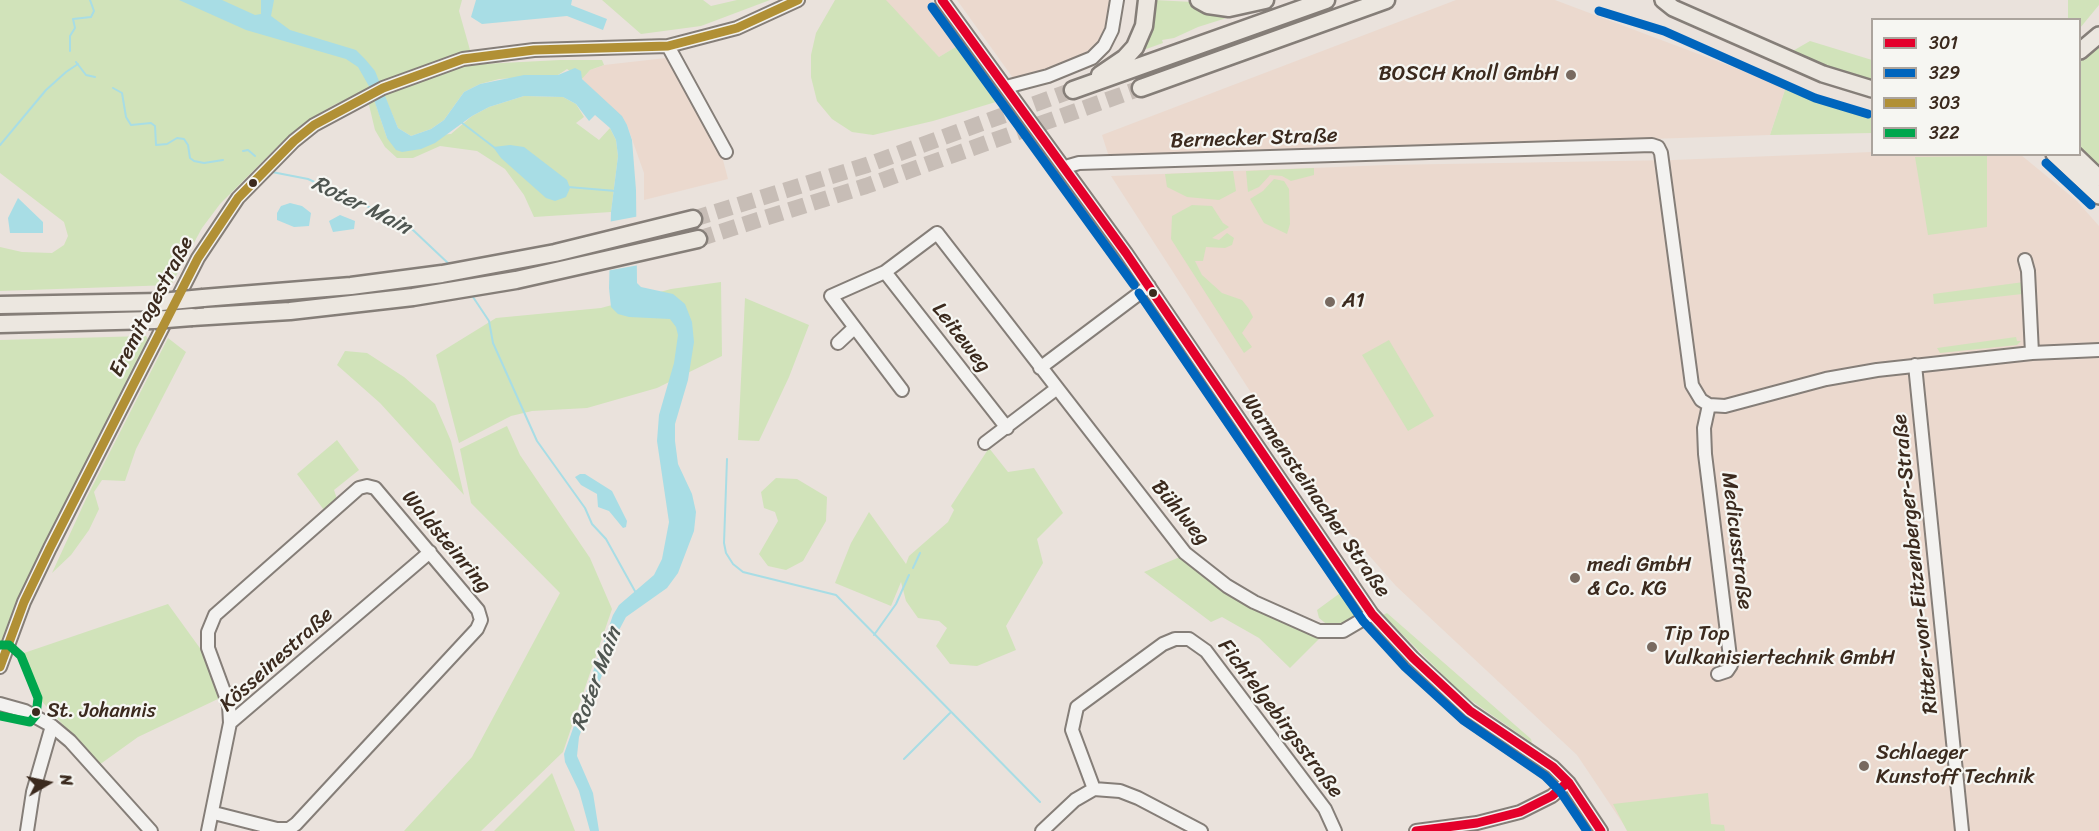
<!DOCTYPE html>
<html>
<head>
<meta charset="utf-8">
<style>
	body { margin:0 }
	#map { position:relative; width:2099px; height:831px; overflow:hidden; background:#eae2dc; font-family:Sriracha,sans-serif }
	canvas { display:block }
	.legend { position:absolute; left:1871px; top:18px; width:210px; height:138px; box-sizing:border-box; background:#f6f6f2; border:2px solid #aba49d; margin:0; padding:8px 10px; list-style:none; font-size:18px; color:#3b2a1e }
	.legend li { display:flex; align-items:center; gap:12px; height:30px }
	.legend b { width:30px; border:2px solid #aba49d }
	.north { position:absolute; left:18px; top:753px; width:60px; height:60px; -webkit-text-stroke:4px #f6f6f2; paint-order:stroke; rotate:81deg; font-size:16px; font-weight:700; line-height:24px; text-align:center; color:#3b2a1e }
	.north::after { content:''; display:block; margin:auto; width:21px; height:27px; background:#3b2a1e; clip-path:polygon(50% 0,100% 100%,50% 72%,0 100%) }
</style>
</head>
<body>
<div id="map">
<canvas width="2099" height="831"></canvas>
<ul class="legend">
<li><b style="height:8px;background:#e4002b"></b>301</li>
<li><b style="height:8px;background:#0065bd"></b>329</li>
<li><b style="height:8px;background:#b19035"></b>303</li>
<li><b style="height:8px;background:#00a64d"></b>322</li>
</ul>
<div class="north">N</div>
</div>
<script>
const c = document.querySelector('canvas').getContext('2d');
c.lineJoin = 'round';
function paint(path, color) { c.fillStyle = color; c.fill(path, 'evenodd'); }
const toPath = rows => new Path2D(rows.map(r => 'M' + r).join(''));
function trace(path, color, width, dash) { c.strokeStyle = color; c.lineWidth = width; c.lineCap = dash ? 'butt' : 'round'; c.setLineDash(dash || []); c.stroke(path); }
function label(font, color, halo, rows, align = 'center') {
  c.font = font + ' Sriracha,sans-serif'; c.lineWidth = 4.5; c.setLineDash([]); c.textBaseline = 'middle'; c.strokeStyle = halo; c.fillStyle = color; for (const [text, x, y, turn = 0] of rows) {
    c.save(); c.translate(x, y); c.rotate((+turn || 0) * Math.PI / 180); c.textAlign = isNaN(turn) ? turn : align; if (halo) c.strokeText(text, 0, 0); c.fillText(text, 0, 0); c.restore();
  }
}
const built = toPath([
	[884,0,930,0,959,45,939,57],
	[957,0,1114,0,1105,32,1098,45,1065,64,1013,78],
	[1456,0,1555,0,1786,87,1770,135,1109,157,1102,135],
	[666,58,676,71,719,145,728,179,644,200,644,173,627,125,582,79,590,70,604,65],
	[1872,152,1872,154,2021,155,2077,201,2099,226,2099,831,1628,831,1577,755,1396,586,1321,501,1111,176,1387,165,1673,160]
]);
const green = toPath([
	[0,0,462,0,459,11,470,50,380,83,332,106,309,120,278,146,220,204,202,228,171,285,0,291,0,247,22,252,52,253,64,245,68,236,64,222,0,173],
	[602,0,703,0,711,6,737,0,770,0,701,26,641,34],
	[835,0,886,0,939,57,959,45,999,101,933,121,873,135,852,132,832,119,817,101,811,77,811,55,816,33],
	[1154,0,1193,2,1274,3,1198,27,1174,38,1162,40,1163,43,1135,53],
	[2068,0,2099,0,2099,5,2080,28,2080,20,2068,19],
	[1810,41,1872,60,1872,80,1838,71,1791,52],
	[2099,42,2099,169,2080,150,2080,61],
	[560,60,602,60,604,65,590,70,582,79,567,69,558,75,499,79,480,84,464,92,444,120,431,129,411,136,398,128,384,95,463,65],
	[1786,87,1872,112,1872,133,1770,135],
	[524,96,563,97,576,104,584,117,576,123,599,140,610,128,616,140,618,156,611,212,534,217,524,195,505,169,477,151,440,146,413,158,397,158,385,147,375,130,369,105,370,101,374,99,387,138,451,134,472,116,489,107],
	[1987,156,1987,227,1928,235,1915,157],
	[1314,168,1314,175,1291,181,1282,176,1270,175,1259,187,1248,192,1246,171],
	[1233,171,1236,191,1219,200,1187,197,1167,187,1165,174],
	[1274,179,1284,181,1289,189,1290,224,1287,234,1264,223,1250,199,1263,191],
	[1192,205,1212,206,1223,223,1229,227,1212,238,1219,240,1227,233,1234,238,1232,245,1225,248,1206,247,1203,261,1195,261,1202,275,1222,293,1242,300,1249,309,1253,317,1242,333,1252,347,1244,353,1171,239,1172,216],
	[721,282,722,356,657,388,587,408,532,411,511,416,459,443,436,355,496,318,601,308,671,289],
	[2024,282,2025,290,2022,294,1934,304,1933,294],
	[745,298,809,325,789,377,759,441,738,440],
	[146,336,148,339,125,392,0,657,0,340],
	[2016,337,2017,341,2021,341,2017,345,1940,353,1937,348],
	[168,338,186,352,136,449,125,481,102,480,94,492,99,509,89,530,71,555,52,573,86,499],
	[1389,340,1434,416,1408,431,1362,355],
	[345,351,367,353,404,377,435,404,451,441,464,495,380,403,337,365],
	[507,426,520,455,590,558,612,609,563,752,481,831,404,831,472,757,560,593,471,503,460,449],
	[337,440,359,470,334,490,337,499,324,510,297,474],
	[989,448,1008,472,1034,468,1063,513,1037,539,1043,563,1006,626,1016,650,977,666,950,664,936,646,947,628,939,621,918,618,906,601,901,582,891,606,835,583,851,543,869,512,906,564,909,556,948,522,954,510,951,506],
	[776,478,797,479,827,497,826,521,811,547,803,561,786,570,768,566,759,554,778,521,775,512,764,508,761,492],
	[1180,557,1195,570,1250,606,1321,637,1290,668,1259,638,1222,617,1211,622,1144,572],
	[1347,588,1356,603,1357,614,1345,623,1330,627,1319,618,1317,610],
	[168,604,202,651,220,698,138,737,99,765,37,696,21,654],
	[1387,613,1531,739,1532,743,1463,695,1383,615],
	[552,773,575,831,494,831],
	[1708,793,1711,824,1724,825,1725,831,1627,831,1613,804]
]);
const water = toPath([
	[179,0,222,0,255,15,261,14,261,0,274,0,271,16,290,30,356,50,365,59,375,71,398,128,411,136,431,129,444,120,464,92,480,84,524,75,558,75,575,68,581,71,582,79,622,116,627,125,632,140,636,190,637,283,641,287,673,294,685,304,692,322,694,342,688,380,675,424,675,441,678,464,692,494,696,512,694,531,678,573,667,588,626,617,618,632,579,737,577,756,593,793,599,831,590,831,579,791,565,762,564,754,613,615,619,605,654,575,662,559,669,522,657,441,659,415,674,363,678,335,676,327,670,319,629,317,618,314,611,307,609,288,611,212,618,156,616,140,610,128,595,115,589,121,576,104,563,97,524,96,489,107,472,116,435,143,421,149,402,152,396,150,387,138,370,88,358,67,346,59,246,30],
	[476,0,572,0,571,5,607,19,603,30,567,16,482,24,471,17],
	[510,145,524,147,567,180,570,188,566,197,555,201,546,198,501,158,493,147],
	[18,198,43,222,43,233,10,233,8,218],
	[290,203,302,206,311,213,309,226,294,227,277,220,277,213,281,206],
	[340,215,355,221,354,229,333,232,329,221],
	[580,474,585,474,612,491,627,521,626,527,623,528,609,511,598,507,597,494,581,485,575,477]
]);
const pier = toPath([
	[640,216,639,265,606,271,608,222]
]);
const stream = toPath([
	[70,51,70,36,75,28,73,19,91,17,94,11,90,0],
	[76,62,86,75,95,77],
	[113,88,122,93,126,117,131,125,151,123,155,126,156,145,167,144,177,138,184,139,188,145,190,158,194,161,204,163,223,160],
	[461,122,495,148],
	[0,145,46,90,66,72,78,64],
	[243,151,248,150,255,156],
	[272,172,308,179,371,208,413,230,450,265],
	[568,187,616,191],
	[471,294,489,321,493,343,537,441,585,508,592,524,606,539,636,593],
	[727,459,724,543,726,553,733,564,743,572,836,595,1040,802],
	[913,568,920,553],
	[874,635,896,604,909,575],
	[904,759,950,713]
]);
const highwayTunnel = toPath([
	[693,219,867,165,1073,90],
	[698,239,866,186,1141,88]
]);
const minor = toPath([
	[942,0,1126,253,1372,614,1413,658,1470,711,1553,767,1569,783,1601,831],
	[668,46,726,152],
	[1006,87,1048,76,1092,58,1104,46,1112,30,1117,0],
	[1065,167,1079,163,1652,145,1658,147,1661,153,1692,385,1701,400,1709,405,1725,406,1826,379,1877,370,2032,353,2099,350],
	[2025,260,2028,271,2032,353],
	[885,272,1007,428],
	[838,343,854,328],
	[1915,365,1962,831],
	[1040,368,1149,286],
	[902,390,831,296,885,272,937,233,1185,553,1227,586,1254,602,1319,631,1343,631,1372,614],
	[1709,405,1704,428,1705,454,1731,665,1727,671,1718,674],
	[985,443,1056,389],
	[0,667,24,602,50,548,198,258,238,198,294,141,314,125,383,88,463,59,534,50,668,46,737,28,798,0],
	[0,704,25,711,52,726,70,741,151,831],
	[1094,789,1072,730,1077,707,1163,644,1175,639,1189,639,1206,651,1325,809,1335,831],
	[214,813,277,829,289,829,296,824,477,629,481,620,478,610,375,488,367,486,359,488,215,615,208,632,208,648,229,705,230,723],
	[27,831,33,792,52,726],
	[208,831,230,723,430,552],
	[1042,831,1075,800,1094,789,1120,791,1138,798,1201,831],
	[1416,831,1477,823,1520,812,1552,796,1568,782]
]);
const major = toPath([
	[1663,0,1673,8,1823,74,1872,89],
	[2080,51,2099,35],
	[2054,154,2099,196],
	[2074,154,2099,178]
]);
const highway = toPath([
	[1199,0,1208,5,1229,8,1265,0],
	[1100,75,1125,58,1135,47,1144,26,1147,0],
	[1141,88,1386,0],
	[1073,90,1326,0],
	[203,298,351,286,442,274,555,253,693,219],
	[0,305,161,302],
	[192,317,290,311,413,297,516,280,698,239],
	[0,324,154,320]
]);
const highwayBridge = toPath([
	[161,302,203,298],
	[154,320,192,317]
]);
const bus1 = toPath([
	[942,0,1126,253,1372,614,1413,658,1470,711,1553,767,1569,783,1601,831],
	[1416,831,1477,823,1520,812,1552,796,1568,782]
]);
const bus2 = toPath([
	[932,7,1134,285],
	[1599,11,1664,31,1815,98,1868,114],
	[2046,163,2091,205],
	[1139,293,1363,621,1405,667,1463,720,1545,776,1560,791,1587,831]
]);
const bus3 = toPath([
	[0,667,24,602,50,548,198,258,238,198,294,141,314,125,383,88,463,59,534,50,668,46,737,28,798,0]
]);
const bus4 = toPath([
	[0,645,9,645,21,656,38,698,36,715,30,722,0,716]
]);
const markers = [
	[1571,75,6,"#786a60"],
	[253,183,5,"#3b2a1e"],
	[1153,293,5,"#3b2a1e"],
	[1330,302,6,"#786a60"],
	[1575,578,6,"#786a60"],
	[1652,647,6,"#786a60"],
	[36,712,5,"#3b2a1e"],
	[1864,766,6,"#786a60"]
];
const busNames = [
	["St. Johannis",47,712]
];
const poiNames = [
	["BOSCH Knoll GmbH",1559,75,"right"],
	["A1",1342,302],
	["medi GmbH",1587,566],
	["& Co. KG",1587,590],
	["Tip Top",1664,635],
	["Vulkanisiertechnik GmbH",1664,659],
	["Schlaeger",1876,754],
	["Kunstoff Technik",1876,778]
];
const streetNames = [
	["Bernecker Straße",1254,139,-2],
	["Eremitagestraße",152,307,-62],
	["Leiteweg",961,338,52],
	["Warmensteinacher Straße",1315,496,55],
	["Bühlweg",1180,513,50],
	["Medicusstraße",1736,541,83],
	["Waldsteinring",446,542,50],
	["Ritter-von-Eitzenberger-Straße",1916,564,-96],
	["Kösseinestraße",277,660,-42],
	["Fichtelgebirgsstraße",1280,719,53]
];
const waterNames = [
	["Roter Main",361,206,26],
	["Roter Main",597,679,-70]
];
paint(built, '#ebd9ce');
paint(green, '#d1e3ba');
paint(water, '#a8dde5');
paint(pier, '#eae2dc');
trace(stream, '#a8dde5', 2);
trace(highwayTunnel, '#c7bdb6', 16, [16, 8]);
trace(minor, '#857e78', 16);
trace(major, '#857e78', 20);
trace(highway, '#857e78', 21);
trace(minor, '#f3f2f0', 12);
trace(major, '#ece7e0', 15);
trace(highway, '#ece7e0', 16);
trace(highwayBridge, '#857e78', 21, []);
trace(highwayBridge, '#ece7e0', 16);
trace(bus1, '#e4002b', 9);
trace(bus2, '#0065bd', 9);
trace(bus3, '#b19035', 9);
trace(bus4, '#00a64d', 9);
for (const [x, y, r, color] of markers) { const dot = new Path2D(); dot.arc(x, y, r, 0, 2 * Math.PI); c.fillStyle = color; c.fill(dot); trace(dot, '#f6f6f2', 2); }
label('20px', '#3b2a1e', '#f6f6f2', busNames, 'left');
label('21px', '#3b2a1e', '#f6f6f2', poiNames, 'left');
label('21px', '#3b2a1e', '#f6f6f2', streetNames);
label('italic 22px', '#4f5651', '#f6f6f2', waterNames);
</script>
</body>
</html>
